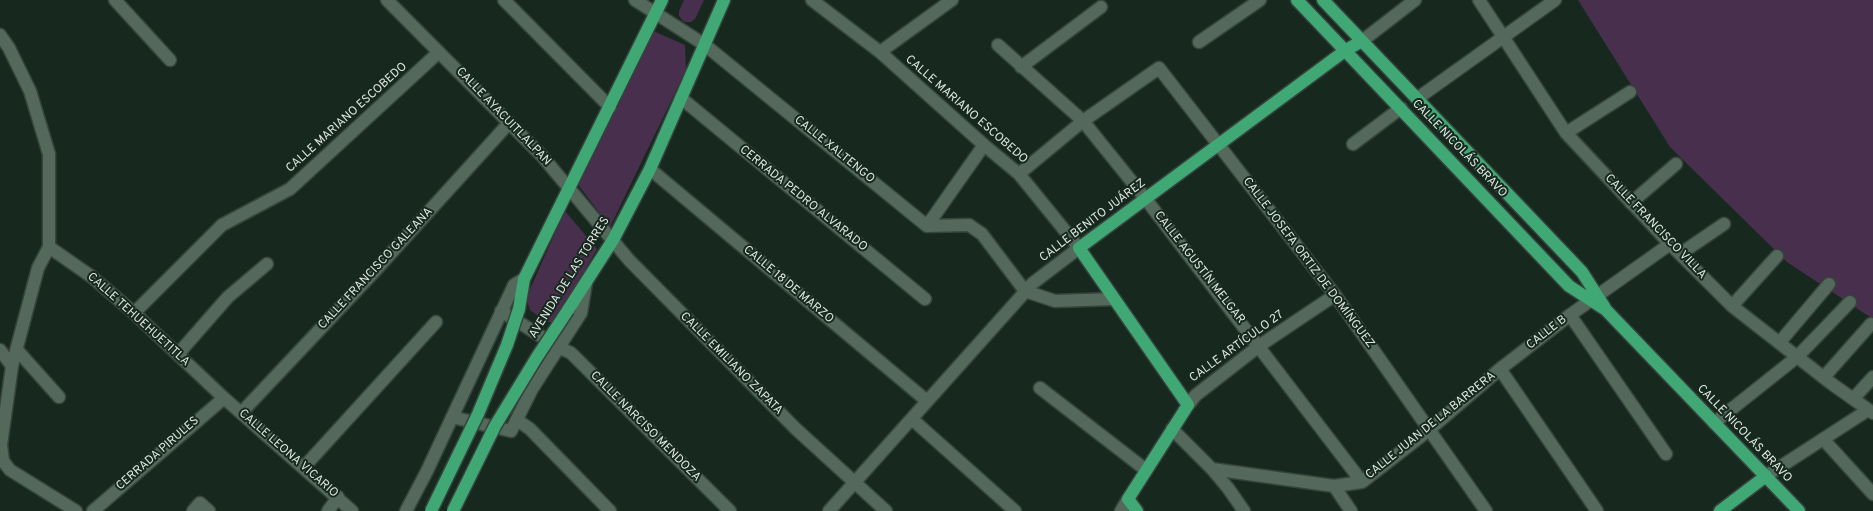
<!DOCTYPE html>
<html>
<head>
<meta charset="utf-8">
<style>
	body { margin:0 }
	canvas { display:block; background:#17281e }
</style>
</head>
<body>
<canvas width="1873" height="511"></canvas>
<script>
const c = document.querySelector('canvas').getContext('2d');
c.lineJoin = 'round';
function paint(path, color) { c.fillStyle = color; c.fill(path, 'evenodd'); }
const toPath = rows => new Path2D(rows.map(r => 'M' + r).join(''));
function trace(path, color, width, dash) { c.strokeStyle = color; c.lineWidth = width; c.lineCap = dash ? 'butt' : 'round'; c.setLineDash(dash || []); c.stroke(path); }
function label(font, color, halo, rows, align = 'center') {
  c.font = font + ' Overpass,sans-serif'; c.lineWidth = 4; c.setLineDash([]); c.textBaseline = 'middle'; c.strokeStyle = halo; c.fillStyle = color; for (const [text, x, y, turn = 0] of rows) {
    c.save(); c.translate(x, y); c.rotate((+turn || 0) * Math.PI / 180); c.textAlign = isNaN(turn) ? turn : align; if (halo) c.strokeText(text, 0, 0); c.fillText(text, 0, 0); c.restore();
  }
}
const green = toPath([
	[684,0,704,0,695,19,691,22,684,22,679,16,679,11],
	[1578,0,1873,0,1873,319,1787,262,1670,147],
	[651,30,685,45,686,70,610,227,577,183],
	[565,211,597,249,555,322,546,322,530,310,526,298]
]);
const minor = toPath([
	[115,0,170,60],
	[387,0,542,156,629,260,796,429,886,511],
	[504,0,610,107],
	[635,0,705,45,927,226,969,225,982,234,1025,291,1055,301,1114,299],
	[812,0,880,52,984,145,1019,174,1079,248,1033,283,829,511],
	[1479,0,1566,133,1670,244,1732,306,1832,384,1873,413],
	[0,35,9,48,30,91,49,154,49,247,38,268,12,366,1,445,3,461,10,470,76,511],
	[1362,41,1415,0],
	[1199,42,1260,0],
	[998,45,1083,121,1145,198,1362,482],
	[880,52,952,0],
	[1021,67,1101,7],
	[681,98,925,299],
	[1418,98,1555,0],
	[1566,133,1630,92],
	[1353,144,1401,108],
	[650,169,927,401],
	[1019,174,1083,121,1159,68,1335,295,1486,511],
	[1631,203,1676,164],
	[927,226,984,145],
	[49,247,92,277,134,313,224,398,352,511],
	[1680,254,1724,224],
	[1732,306,1777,256],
	[501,311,558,347,571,353,730,511],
	[134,313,222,225,290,189,439,52],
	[1570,315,1666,454],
	[1779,343,1829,284],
	[0,350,12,366],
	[17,350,59,397],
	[178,354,228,297,267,264],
	[1500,369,1597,511],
	[1824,377,1871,324],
	[1040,388,1146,470],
	[1853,399,1873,377],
	[1188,405,1196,395,1259,346,1335,295],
	[241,413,374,272,509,123],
	[452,417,511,431,532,389,581,313,586,283],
	[912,419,1015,511],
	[517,420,530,429,610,511],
	[1714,423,1797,357,1850,302],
	[1172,429,1212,469,1228,488,1244,511],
	[1823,439,1873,494],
	[304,467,436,322],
	[1212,469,1334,486,1362,482,1429,430,1500,369,1570,315,1670,244],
	[1766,476,1868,410],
	[1334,486,1351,511],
	[93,511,224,398],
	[193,511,200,503,209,511],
	[328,511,338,497],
	[406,511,427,471,514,285,524,279],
	[1121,511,1128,499]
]);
const major = toPath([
	[1297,0,1569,286,1606,310,1799,511],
	[1323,0,1582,272,1605,308],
	[519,309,524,279,662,0],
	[568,310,613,240,650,169,724,0],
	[1137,511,1128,499,1188,405,1079,248,1346,50,1362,41],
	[1720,511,1766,476]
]);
const majorBridge = toPath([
	[431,511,478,414,507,345,519,309],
	[453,511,495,426,537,357,568,310]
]);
const streetNames = [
	["CALLE MARIANO ESCOBEDO",966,110,41],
	["CALLE AYACUITLALPAN",503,117,46],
	["CALLE MARIANO ESCOBEDO",347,118,-42],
	["CALLE NICOLÁS BRAVO",1459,149,46],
	["CALLE XALTENGO",834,150,39],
	["CERRADA PEDRO ALVARADO",803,199,39],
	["CALLE BENITO JUÁREZ",1093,221,-37],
	["CALLE FRANCISCO VILLA",1655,227,46],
	["CALLE JOSEFA ORTIZ DE DOMÍNGUEZ",1308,263,53],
	["CALLE AGUSTÍN MELGAR",1199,268,52],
	["CALLE FRANCISCO GALEANA",376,269,-47],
	["AVENIDA DE LAS TORRES",570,278,-58],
	["CALLE 18 DE MARZO",788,285,40],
	["CALLE TEHUEHUETITLA",138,320,42],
	["CALLE B",1547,333,-38],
	["CALLE ARTÍCULO 27",1237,347,-36],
	["CALLE EMILIANO ZAPATA",731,364,45],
	["CALLE JUAN DE LA BARRERA",1431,426,-39],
	["CALLE NARCISO MENDOZA",645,427,45],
	["CALLE NICOLÁS BRAVO",1744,434,46],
	["CERRADA PIRULES",158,454,-41],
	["CALLE LEONA VICARIO",288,454,41]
];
paint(green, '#482f4e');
trace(minor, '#36443c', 15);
trace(major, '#36443c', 15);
trace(minor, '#54685b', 12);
trace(major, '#3fa874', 12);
trace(majorBridge, '#36443c', 15, []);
trace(majorBridge, '#3fa874', 12);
label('12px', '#dbe6df', '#17281e', streetNames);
</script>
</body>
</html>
